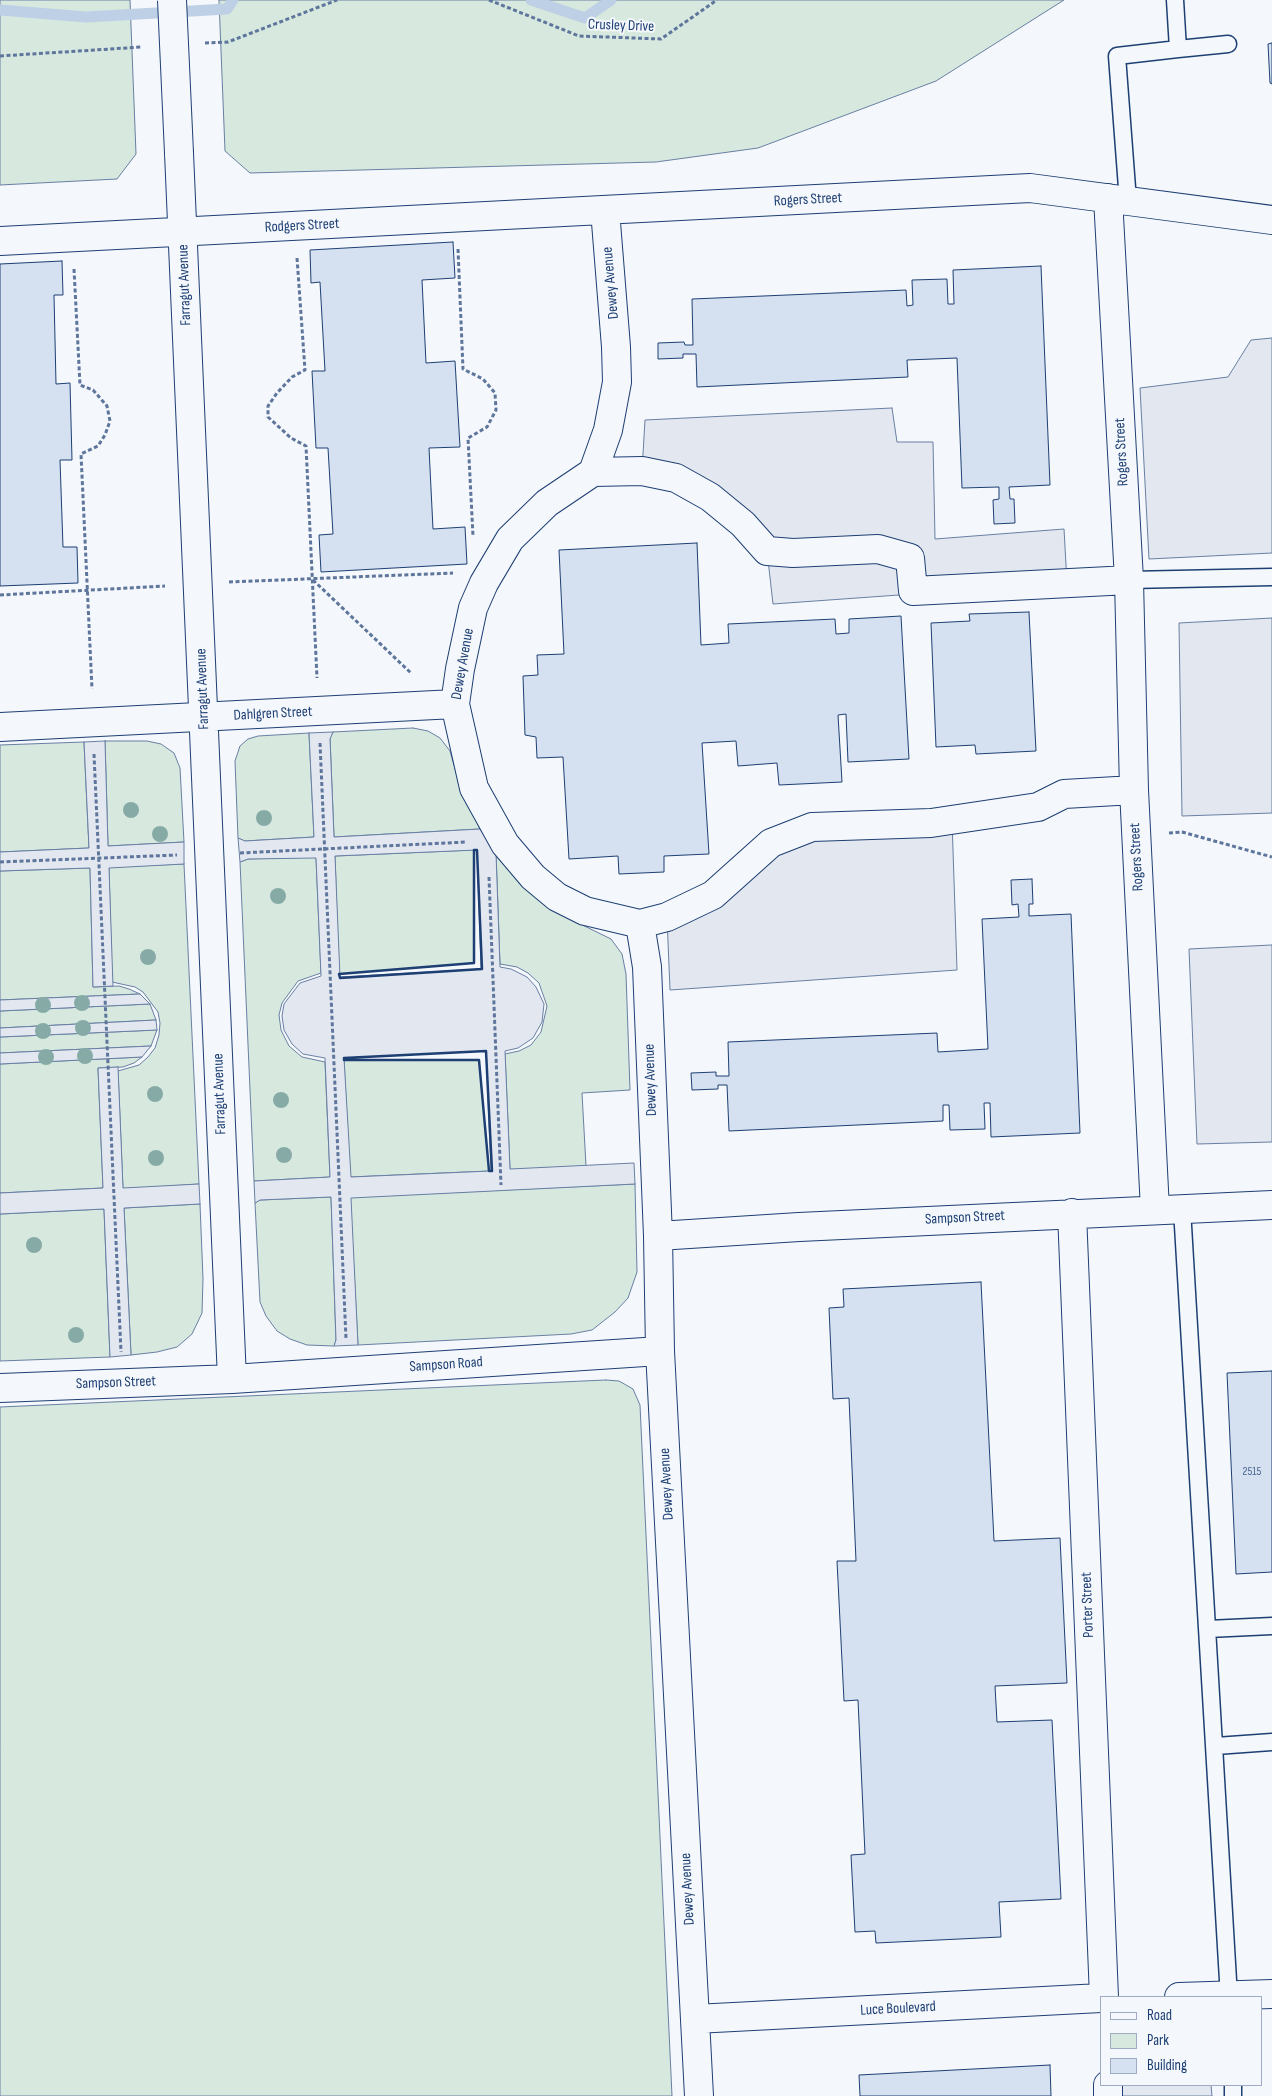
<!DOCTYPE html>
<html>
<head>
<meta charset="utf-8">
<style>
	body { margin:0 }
	#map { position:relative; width:1272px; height:2096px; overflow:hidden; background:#f4f7fb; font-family:"Sofia Sans Condensed",sans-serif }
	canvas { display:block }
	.legend { position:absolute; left:1100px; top:1996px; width:162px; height:90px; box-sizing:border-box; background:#f4f7fb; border:1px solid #9eadc5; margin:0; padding:6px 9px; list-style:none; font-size:15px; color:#1d3f73 }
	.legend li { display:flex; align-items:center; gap:10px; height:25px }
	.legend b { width:25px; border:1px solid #9eadc5 }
</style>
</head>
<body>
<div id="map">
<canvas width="1272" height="2096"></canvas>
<ul class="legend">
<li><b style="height:6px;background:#f4f7fb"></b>Road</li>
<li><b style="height:14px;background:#d7e8df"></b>Park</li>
<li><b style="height:14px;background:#d5e0f0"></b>Building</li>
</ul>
</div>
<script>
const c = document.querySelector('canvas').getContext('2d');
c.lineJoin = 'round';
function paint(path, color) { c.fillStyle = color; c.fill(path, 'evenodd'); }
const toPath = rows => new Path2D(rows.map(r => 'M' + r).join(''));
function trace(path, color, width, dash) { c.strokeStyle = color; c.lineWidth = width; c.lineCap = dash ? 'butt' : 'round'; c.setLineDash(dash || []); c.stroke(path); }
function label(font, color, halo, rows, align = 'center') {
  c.font = font + ' "Sofia Sans Condensed",sans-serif'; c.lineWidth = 4; c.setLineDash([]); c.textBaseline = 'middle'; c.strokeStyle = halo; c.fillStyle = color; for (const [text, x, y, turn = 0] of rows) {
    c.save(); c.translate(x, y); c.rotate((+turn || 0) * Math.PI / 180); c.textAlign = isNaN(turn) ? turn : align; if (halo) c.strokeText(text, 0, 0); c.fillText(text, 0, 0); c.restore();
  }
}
const green = toPath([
	[0,0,130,0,136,154,117,179,0,185,0,0],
	[219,0,1064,0,936,81,758,148,656,162,250,173,225,151,219,0],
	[413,728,428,731,440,738,450,751,459,783,480,829,334,837,330,738,333,732,413,728],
	[309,733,314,837,245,841,238,838,235,761,240,746,248,739,258,736,309,733],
	[105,741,147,741,161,744,174,753,180,768,184,842,108,846,105,741],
	[84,742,89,848,0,852,0,745,84,742],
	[474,850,474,963,339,974,335,856,474,850],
	[496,853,518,880,540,901,564,916,611,939,622,954,626,974,630,1090,582,1093,586,1166,510,1170,505,1054,519,1051,531,1045,541,1032,547,1006,539,983,528,973,517,967,500,964,496,853],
	[316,857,321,973,298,981,282,1003,279,1015,281,1030,289,1046,302,1057,325,1062,330,1177,254,1181,240,862,248,859,316,857],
	[184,864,199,1184,123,1189,118,1071,139,1065,148,1057,155,1048,159,1035,160,1023,158,1012,143,992,135,987,112,982,109,867,184,864],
	[90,868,93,987,119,986,129,989,140,994,0,1000,0,871,90,868],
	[150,1004,156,1020,0,1028,0,1011,150,1004],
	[157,1030,151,1046,0,1053,0,1037,157,1030],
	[142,1057,134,1063,123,1067,98,1068,103,1188,0,1193,0,1064,142,1057],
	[344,1060,479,1060,489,1171,350,1177,344,1060],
	[635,1184,637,1272,628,1298,615,1312,592,1330,571,1334,358,1345,350,1197,635,1184],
	[331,1197,336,1340,334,1346,307,1345,290,1339,277,1331,266,1316,260,1302,255,1203,260,1200,331,1197],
	[200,1204,203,1279,202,1313,192,1334,177,1347,157,1352,131,1355,124,1208,200,1204],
	[104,1209,110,1357,0,1361,0,1214,104,1209],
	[606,1380,619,1381,633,1389,640,1405,672,2096,0,2096,0,1407,606,1380]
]);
const parking = toPath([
	[1272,338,1272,553,1149,559,1140,388,1228,377,1251,340,1272,338],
	[892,408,897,442,933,442,935,539,1064,529,1067,583,773,604,767,551,743,524,642,471,645,420,892,408],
	[1272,618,1272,813,1182,816,1179,623,1272,618],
	[333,732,330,739,334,837,480,829,496,853,500,967,511,969,527,977,536,987,544,1004,542,1022,533,1038,518,1048,505,1051,510,1169,634,1163,635,1184,351,1198,358,1345,334,1346,336,1340,331,1197,260,1200,255,1203,254,1181,330,1177,325,1058,303,1054,292,1044,284,1030,282,1016,284,1004,300,983,321,976,316,858,248,859,240,862,238,838,245,841,314,837,309,733,333,732],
	[477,850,481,969,340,977,335,856,477,850],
	[486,1051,491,1171,351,1177,344,1058,486,1051],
	[105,741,108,846,184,842,184,864,109,868,113,986,93,987,90,868,0,871,0,852,89,848,84,742,105,741],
	[952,820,957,970,670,990,667,917,771,843,952,820],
	[1272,945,1272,1142,1197,1144,1189,949,1272,945],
	[140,994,150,1004,0,1011,0,1000,140,994],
	[156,1020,157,1030,0,1037,0,1028,156,1020],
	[151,1046,142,1057,0,1064,0,1053,151,1046],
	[118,1067,123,1188,199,1184,200,1204,124,1208,131,1355,110,1357,104,1209,0,1214,0,1193,103,1188,98,1068,118,1067],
	[1117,2085,1211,2085,1212,2096,1117,2096,1117,2085]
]);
const stream = toPath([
	[531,0,585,18,611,0],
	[0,10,86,17,227,9,233,0]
]);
const building = toPath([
	[1272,43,1272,84,1270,83,1268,44,1272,43],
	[453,242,455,278,422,280,426,363,455,361,460,447,429,448,433,529,465,527,467,564,321,572,319,535,333,534,328,448,316,448,312,371,325,371,320,282,311,283,310,250,453,242],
	[62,261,63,295,54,295,56,384,70,383,72,460,60,460,63,547,77,547,78,583,0,586,0,264,62,261],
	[1041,266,1050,485,1009,487,1010,499,1014,499,1015,523,994,524,993,500,999,499,999,487,962,488,957,358,907,360,908,377,697,387,696,354,683,354,683,358,658,359,658,343,684,342,685,345,693,345,692,299,906,290,907,306,913,305,912,280,947,279,948,304,954,304,953,270,1041,266],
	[697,543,701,645,729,643,728,624,835,619,836,634,849,633,849,619,901,616,909,759,848,762,846,714,838,715,842,782,779,785,777,763,738,766,736,741,702,743,709,854,664,856,664,872,619,874,618,856,569,859,563,757,537,758,536,737,525,735,523,676,538,675,537,655,564,654,559,550,697,543],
	[1029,612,1036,751,976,754,975,745,936,747,931,623,970,621,969,614,1029,612],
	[1032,879,1033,904,1029,904,1029,916,1071,914,1080,1133,991,1137,990,1103,984,1103,985,1129,950,1130,949,1105,943,1105,943,1121,729,1131,727,1085,718,1085,718,1089,692,1090,691,1073,716,1072,716,1076,729,1076,728,1042,937,1033,938,1052,988,1049,982,919,1019,917,1018,904,1012,905,1011,880,1032,879],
	[981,1282,994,1541,1060,1538,1067,1683,995,1686,997,1722,1052,1720,1061,1899,999,1902,1001,1937,876,1943,875,1931,855,1932,851,1855,865,1854,858,1700,844,1701,837,1561,856,1561,849,1398,833,1399,829,1308,844,1307,843,1289,981,1282],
	[1272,1371,1272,1572,1236,1574,1227,1373,1272,1371],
	[1050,2065,1051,2096,860,2096,859,2075,1050,2065]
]);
const path = toPath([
	[489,0,579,36,661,39,717,0],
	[205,43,228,42,337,0],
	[0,56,142,47],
	[458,249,463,369,483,379,495,393,496,410,487,427,468,438,473,536],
	[297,258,305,370,292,377,277,393,268,406,268,417,291,438,306,446,317,678],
	[74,269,80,385,93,390,107,406,110,421,105,435,98,446,81,454,92,689],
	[313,580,412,674],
	[229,582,453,573],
	[0,595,165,586],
	[320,743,346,1339],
	[94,754,121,1352],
	[1169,833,1182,832,1272,857],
	[240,853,466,842],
	[0,862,177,855],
	[489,877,501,1185]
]);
const service = toPath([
	[1178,49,1228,44],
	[1128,201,1117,56,1178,49,1175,0],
	[1129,580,1272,577],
	[1182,1209,1229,1997],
	[1208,1629,1272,1626],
	[1216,1746,1272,1742],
	[1233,2085,1233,2096]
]);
const minor = toPath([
	[179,153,232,1379],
	[1108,198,1129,580,1134,790,1155,1210],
	[605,210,616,347,617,382,608,430,593,472,547,503,510,539,484,583,473,608,460,669,455,704,474,788,505,844,533,877,557,897,585,911,640,924,667,917,713,895,771,843,812,827,931,823,1038,807,1064,794,1134,790],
	[0,241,1030,188,1272,220],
	[593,472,642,471,676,478,710,497,743,524,767,551,793,553,878,549,910,558,913,591,1129,580],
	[0,727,455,704],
	[640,924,647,967,658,1236,660,1351,699,2096],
	[1072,1213,1104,1997],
	[658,1236,799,1227,1272,1205],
	[0,1388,232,1379,660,1351],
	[1179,1997,1272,1994],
	[695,2019,1101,1998],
	[1108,2085,1108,2096]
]);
const minorBridge = toPath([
	[172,0,179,153]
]);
const wall = toPath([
	[474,850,477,850,482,969,340,978,339,974,474,963,474,850],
	[486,1051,492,1171,489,1171,479,1060,344,1060,344,1058,486,1051]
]);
const trees = [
	[131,810],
	[264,818],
	[160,834],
	[278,896],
	[148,957],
	[82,1003],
	[43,1005],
	[83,1028],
	[43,1031],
	[85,1056],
	[46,1057],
	[155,1094],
	[281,1100],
	[284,1155],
	[156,1158],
	[34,1245],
	[76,1335]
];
const numberNames = [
	["2515",1252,1472]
];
const streetNames = [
	["Crusley Drive",621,26,2],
	["Rogers Street",808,200,-3],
	["Rodgers Street",302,226,-3],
	["Dewey Avenue",611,283,-95],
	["Farragut Avenue",185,285,-92],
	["Rogers Street",1122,452,-93],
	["Dewey Avenue",463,664,-80],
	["Farragut Avenue",203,689,-92],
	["Dahlgren Street",273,714,-3],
	["Rogers Street",1137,857,-93],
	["Dewey Avenue",651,1080,-92],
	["Farragut Avenue",220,1094,-92],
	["Sampson Street",965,1218,-3],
	["Sampson Road",446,1365,-4],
	["Sampson Street",116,1383,-2],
	["Dewey Avenue",667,1484,-93],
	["Porter Street",1088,1605,-92],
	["Dewey Avenue",688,1889,-93],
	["Luce Boulevard",898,2009,-3]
];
paint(green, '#d7e8df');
trace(green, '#687fa3', 1);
paint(parking, '#e3e8f0');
trace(parking, '#687fa3', 1);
trace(stream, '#bed0e5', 11);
paint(building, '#d5e0f0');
trace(building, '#1d3f73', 1);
trace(service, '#1d3f73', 19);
trace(minor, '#1d3f73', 30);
trace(path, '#5e769c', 3, [4, 2.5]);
trace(service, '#f4f7fb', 16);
trace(minor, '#f4f7fb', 28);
trace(minorBridge, '#1d3f73', 30, []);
trace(minorBridge, '#f4f7fb', 28);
trace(wall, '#1d3f73', 2.5);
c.fillStyle = '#86aba6';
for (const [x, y] of trees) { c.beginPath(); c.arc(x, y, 8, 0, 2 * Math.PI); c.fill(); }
label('12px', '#4b6792', null, numberNames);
label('15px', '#1d3f73', '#f4f7fb', streetNames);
</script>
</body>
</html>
